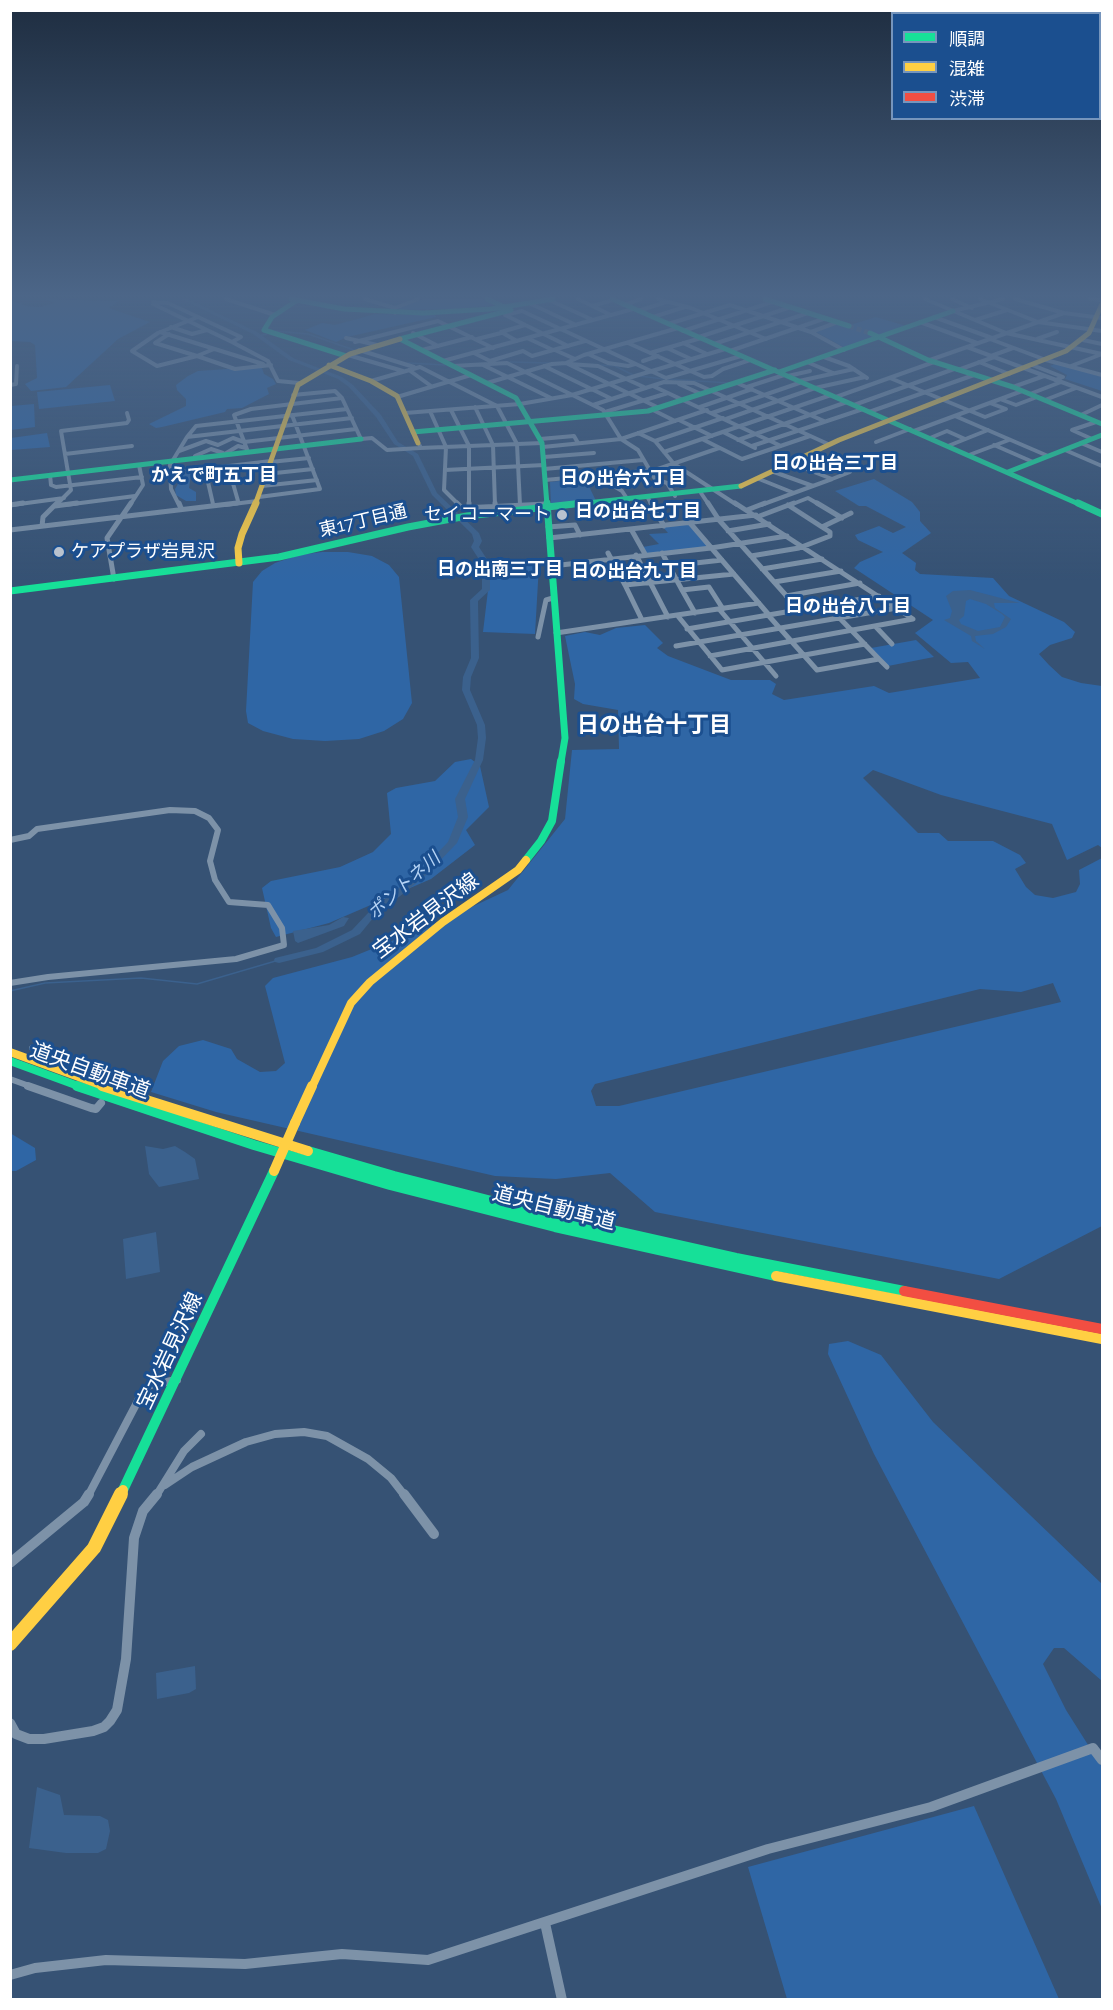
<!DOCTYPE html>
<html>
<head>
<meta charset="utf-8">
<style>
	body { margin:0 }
	#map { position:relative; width:1113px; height:2010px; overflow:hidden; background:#365274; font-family:Raleway,"Noto Sans JP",sans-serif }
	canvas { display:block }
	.frame { position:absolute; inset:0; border:12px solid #fff; pointer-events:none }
	.legend { position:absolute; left:891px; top:12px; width:210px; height:108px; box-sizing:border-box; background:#1b4f8f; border:2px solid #7695bc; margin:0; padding:8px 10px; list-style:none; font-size:18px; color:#fff }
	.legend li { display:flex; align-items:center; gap:12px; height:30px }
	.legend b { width:30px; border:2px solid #7695bc }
</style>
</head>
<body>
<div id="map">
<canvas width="1113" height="2010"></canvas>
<div class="frame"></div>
<ul class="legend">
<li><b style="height:8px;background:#16e098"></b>順調</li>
<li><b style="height:8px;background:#ffcf43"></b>混雑</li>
<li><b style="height:8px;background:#f24e42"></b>渋滞</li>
</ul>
</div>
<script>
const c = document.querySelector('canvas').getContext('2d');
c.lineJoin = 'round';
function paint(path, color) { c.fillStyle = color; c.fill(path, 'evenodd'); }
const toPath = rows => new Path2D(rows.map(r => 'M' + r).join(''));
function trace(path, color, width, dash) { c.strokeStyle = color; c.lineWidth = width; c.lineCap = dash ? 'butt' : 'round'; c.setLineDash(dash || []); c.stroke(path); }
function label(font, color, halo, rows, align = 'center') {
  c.font = font + ' Raleway,"Noto Sans JP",sans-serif'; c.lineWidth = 6; c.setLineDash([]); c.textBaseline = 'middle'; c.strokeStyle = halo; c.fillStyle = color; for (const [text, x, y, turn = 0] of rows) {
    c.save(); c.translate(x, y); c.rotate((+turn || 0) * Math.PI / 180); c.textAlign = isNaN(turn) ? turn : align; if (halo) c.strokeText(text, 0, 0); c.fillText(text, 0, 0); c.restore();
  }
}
const green = toPath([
	[45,299,119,301,109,308,150,322,118,339,66,387,31,391,25,384,37,378,35,345,30,342,11,341,11,300,27,306,40,307,54,303],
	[423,299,482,299,499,305,456,309,399,310,400,307],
	[375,314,435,315,436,317,347,337,336,342,305,330,322,323,335,325],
	[876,317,906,326,845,348,816,332,838,324,847,326],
	[1057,363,1102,377,1102,391,1065,379,1067,375,1050,366],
	[257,367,262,368,264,374,273,379,276,384,267,388,269,394,242,408,227,409,225,412,162,427,156,428,149,424,186,406,186,399,177,390,176,385,188,376,198,371],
	[110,385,115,401,39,409,37,392],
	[34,404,35,427,11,430,11,406],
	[47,433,50,447,11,450,11,438],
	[179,473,191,474,189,488,196,492,196,501,186,501,176,495,175,489,178,484,176,476],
	[585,478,596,501,551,505,550,482],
	[874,479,912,502,920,512,920,521,931,533,902,553,916,563,915,570,920,574,993,578,1009,596,1064,622,1075,632,1072,638,1050,645,1039,654,1049,665,1062,677,1081,683,1102,686,1102,848,1098,845,1067,860,1052,824,941,795,873,770,863,778,918,833,939,833,948,841,993,841,1020,855,1026,863,1015,869,1026,887,1035,895,1053,898,1076,892,1080,884,1079,870,1102,858,1102,1226,999,1279,655,1212,610,1173,556,1179,495,1176,216,1112,151,1092,163,1061,179,1046,203,1040,231,1049,237,1059,260,1072,276,1071,285,1063,265,986,273,978,352,957,448,918,508,890,565,819,572,750,619,749,618,710,583,704,574,699,575,684,565,636,585,632,600,635,616,628,645,625,663,643,657,648,668,656,731,680,770,680,776,684,772,694,784,700,874,686,889,693,980,678,968,662,951,663,915,633,933,620,854,568,860,562,883,552,858,540,855,535,879,526,893,533,906,527,866,506,859,506,835,491],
	[1053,983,1061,1002,619,1106,596,1106,591,1091,595,1084,980,989,1021,992],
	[689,524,710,548,647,554,643,547,659,544,649,534,668,533,663,527],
	[322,552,348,552,372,556,389,565,399,577,412,703,403,719,384,731,359,739,325,741,293,739,263,731,248,723,246,711,253,582,262,571,275,563,299,555],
	[491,565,539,565,535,634,483,632],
	[916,640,934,657,888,666,871,648],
	[471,759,480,766,489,807,466,830,475,845,431,879,329,923,276,937,271,928,262,888,271,881,340,867,373,852,391,834,387,793,396,788,435,781,455,762],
	[10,1133,35,1148,36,1160,16,1171,11,1171],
	[848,1341,881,1355,933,1422,1102,1584,1102,1681,1064,1648,1054,1648,1043,1664,1066,1710,1102,1767,1102,1909,1056,1799,874,1454,828,1354,829,1344],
	[974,1806,1059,1999,787,1999,748,1867]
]);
const water = toPath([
	[970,590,1020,603,994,603,995,608,1011,619,1006,627,993,634,975,636,976,641,985,649,972,641,971,636,944,620,950,618,952,611,946,596,953,591],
	[970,599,986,604,1002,614,1005,617,1000,627,978,631,961,624,959,620,964,616,966,601],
	[343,917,349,918,344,926,298,943,295,941,293,931,329,925],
	[145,1146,163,1149,175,1146,185,1152,195,1159,199,1179,159,1187,149,1174],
	[156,1232,160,1272,126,1279,123,1239],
	[195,1666,196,1689,189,1693,157,1699,156,1673],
	[37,1787,60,1795,64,1815,100,1816,108,1820,110,1831,106,1849,98,1853,66,1853,29,1848]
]);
const stream = toPath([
	[275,331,308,334,354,350],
	[258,336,267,334],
	[510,362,550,363],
	[408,363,445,365],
	[598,365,615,366,633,375],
	[639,376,664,379],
	[668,379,729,383],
	[10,991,45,983,141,978,197,984,279,960]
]);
const river = toPath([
	[181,299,188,299,257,332,293,358,342,377,353,385,381,415,398,442,418,454,437,493,479,533,482,541,479,547,490,564,490,590,478,601,479,658,471,677,470,690,485,725,486,738,483,760,465,799,468,817,457,843,425,876,374,917,360,934,323,952,279,963,275,962,274,960,275,958,316,948,352,930,368,913,419,872,448,842,458,817,455,799,475,760,478,738,477,725,462,690,463,677,471,658,470,600,482,589,482,564,471,547,474,541,472,534,432,495,413,456,394,444,376,417,349,387,338,379,289,360,253,334,181,299]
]);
const secondaryTunnel = toPath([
	[849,326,870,333]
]);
const streetFar4 = toPath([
	[226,299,275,315],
	[365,299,395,308,395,313],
	[578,299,611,315],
	[658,299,691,308,766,339],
	[925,299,1006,333,1102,354],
	[952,299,972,308],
	[980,299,1038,322,1102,331],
	[1015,299,1064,313,1102,318],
	[1090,299,1100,300],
	[549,300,593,320],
	[153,302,168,303,241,337,232,342,268,361,278,381,299,383],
	[153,304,232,342],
	[531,304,576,325],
	[624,305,641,299],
	[592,306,613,300],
	[395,308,418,299],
	[638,311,666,302],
	[953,311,1003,299],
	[505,315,522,311,666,378,741,356],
	[505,315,568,346],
	[198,317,158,333,132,351,157,366,197,356,235,369,271,365],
	[653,317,685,307],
	[934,317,992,338],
	[975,320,1007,310],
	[920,322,977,343],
	[668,324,730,305,811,332,844,350],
	[171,327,192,334,207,330],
	[683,331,772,302],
	[160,332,263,364],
	[811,332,838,322],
	[413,333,438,346],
	[169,334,155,343,197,356,214,349],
	[699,337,791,307],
	[346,338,377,345],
	[527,338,553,350],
	[477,339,501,333],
	[990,339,1046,360,1102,375],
	[1037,339,1057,332],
	[1083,340,1102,344],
	[517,341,501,332,525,325],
	[355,342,438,321,493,348],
	[628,343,704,377,712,376,723,369,750,360],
	[683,343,707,354],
	[714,344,808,313],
	[967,347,1102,397],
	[667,348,691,359],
	[359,350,414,367],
	[422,350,472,337],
	[555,350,575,359],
	[730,351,826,318],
	[474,353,490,361,523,351,532,356,585,341],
	[650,353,701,338],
	[588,354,608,363,628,366,635,364],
	[348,355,403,371],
	[991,356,1013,348],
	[824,357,849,366,867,378],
	[930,360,1064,313],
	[443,361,633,309],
	[643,361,658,356],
	[807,362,833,373],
	[979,362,1009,374],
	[566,363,659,408],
	[569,364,598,366,646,388],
	[483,365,551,398],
	[1032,365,1063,377,1055,380],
	[453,366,507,363,603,410,621,439,638,450,655,479,667,483,675,496],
	[544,366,612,399],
	[1071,366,1102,354],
	[409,370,431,386],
	[958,370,994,357],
	[788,376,810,371],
	[890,378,985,417,1006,409,990,403],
	[371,381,420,367,497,406,517,444,520,505],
	[799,381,854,369],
	[487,383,552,364,566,363,584,355,678,328],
	[737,383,824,421],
	[679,384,701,394],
	[10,385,16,384,17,366],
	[653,386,781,446],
	[747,387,784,375],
	[1013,387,1044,376],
	[1030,394,1061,382],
	[293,395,335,391,342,398,361,439,372,438,387,450,420,448],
	[397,397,471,375],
	[836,397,934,362],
	[1000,399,1016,405,1037,397],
	[1045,400,1076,388],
	[593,405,664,382,694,383,828,444],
	[854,405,954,369],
	[475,407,493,445,495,505],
	[700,407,752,389],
	[347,409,196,426,187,437,352,418],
	[451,410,469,446,469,505],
	[653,410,675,421],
	[430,411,446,447,444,490,459,505],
	[605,412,668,393],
	[869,412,974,375],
	[405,413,520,404,572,395,725,349],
	[712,413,802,382],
	[1081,415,1102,405],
	[955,416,1048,456],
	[726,419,815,388,865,377],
	[679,420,712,436],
	[914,431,1022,391],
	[723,432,755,448],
	[638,433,655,441,674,464,737,505],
	[930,438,947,431,965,439],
	[540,439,574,436,578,443],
	[702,439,742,459,810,436],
	[1092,439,1072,430,1096,422],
	[738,440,847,402],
	[655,441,723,418],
	[876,442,910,429],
	[1081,443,1102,452],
	[994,445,1033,462],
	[420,446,420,448,542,443],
	[752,446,863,409],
	[948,446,988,430],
	[543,447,621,439,707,410],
	[1065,450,1102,466],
	[179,451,206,441,218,445,233,438,244,442,356,429],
	[248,452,234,415,251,409,342,398],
	[664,452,831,395],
	[65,454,132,446],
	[223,455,238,446,246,448],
	[969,455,1009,440],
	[195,456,211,449,223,453],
	[544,457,594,453],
	[270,462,309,458],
	[791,463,832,479,850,472,807,455],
	[228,466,238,501],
	[205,469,213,504],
	[544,469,643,460],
	[445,470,544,465],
	[774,472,813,486],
	[170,473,271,461],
	[266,474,313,469],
	[50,475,51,485,56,487,142,477],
	[606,475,612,485,622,491,628,500],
	[759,479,794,493],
	[545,480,655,470,719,448],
	[262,486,317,480],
	[701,493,709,505],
	[259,497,320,489,292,415],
	[648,498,652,505],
	[12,505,64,498],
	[56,505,71,490,61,431,127,423,129,420,127,413],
	[65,505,135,496],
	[130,505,143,485,139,465],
	[179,505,171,489,170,465,187,437],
	[225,505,257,501],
	[530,505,547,504],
	[761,505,832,479],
	[790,505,808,498,820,505]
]);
const streetFar3 = toPath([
	[179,503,181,508],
	[457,503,462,508,547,504],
	[469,503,469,508],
	[495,503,495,506],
	[651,503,664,526],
	[708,503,719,520,799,610],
	[817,503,842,518],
	[10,505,23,503],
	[788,505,822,527],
	[55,506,77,503],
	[747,510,765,503],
	[757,517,794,503],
	[690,523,769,615],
	[42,526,43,517,57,503],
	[548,527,575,525,580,535],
	[631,529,645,554],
	[10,530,237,503],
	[728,531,769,524],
	[549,538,756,515],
	[608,553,625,585,734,574],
	[662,553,682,590,709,587,723,609],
	[636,555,668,617],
	[751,556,799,548,830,536,830,532,822,527,851,513],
	[552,566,711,548,787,536],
	[669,566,722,560],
	[762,569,822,559],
	[114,579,107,538,131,503],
	[774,582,841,571],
	[625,585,642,620],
	[682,590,695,613],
	[786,596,860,583],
	[827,605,879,659],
	[719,609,776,676],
	[677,615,759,603],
	[768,615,817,670,879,659,887,667],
	[876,627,892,644],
	[687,629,879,596],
	[556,633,677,615,722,670,865,644],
	[538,637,546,600,553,598],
	[676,646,897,608],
	[710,656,913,619,735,503]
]);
const streetFar2 = toPath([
	[10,840,29,836,37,829,170,810,195,811,209,818,218,830,210,861,215,880,229,902,268,905,282,928,284,945,236,959,48,977,10,983],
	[32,1048,60,1060,110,1076,115,1080],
	[10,1079,32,1087]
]);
const streetFar1 = toPath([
	[28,1086,91,1108,96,1109,101,1103],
	[165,1485,192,1467,246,1442,275,1434,304,1432,327,1436,368,1459,391,1478,405,1496],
	[88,1496,142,1393,150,1385,177,1380],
	[156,1496,184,1451,201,1434]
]);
const street = toPath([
	[404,1494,434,1534],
	[10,1563,84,1502,89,1494],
	[10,1723,16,1734,29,1739,44,1739,93,1731,104,1727,110,1721,117,1710,126,1659,134,1538,143,1511,157,1494],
	[545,1923,562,2000],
	[10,1975,35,1968,106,1960,245,1964,342,1954,428,1960,768,1849,931,1807,1093,1748,1102,1760]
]);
const fastFar3 = toPath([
	[291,299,344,309,423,313,491,309,553,299],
	[487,299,511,310,400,339,516,398,542,443,547,505],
	[612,299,1081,505],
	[765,299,849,326],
	[296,301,272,317,264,330,346,356],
	[870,333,928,360,1013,387,1102,424],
	[779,372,953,311],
	[413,432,648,411,775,370],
	[1008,472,1102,435],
	[10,480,361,439],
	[569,505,741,486]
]);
const fastFar2 = toPath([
	[547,503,565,738,561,762],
	[1078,503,1102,514],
	[10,591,279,557,408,527,467,516,583,503]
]);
const fastFar1 = toPath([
	[526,860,541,841,552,821,561,761],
	[10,1061,81,1087]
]);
const fast = toPath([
	[77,1086,254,1145,390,1185,555,1227,776,1276],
	[308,1151,394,1176,558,1218,736,1258,904,1291],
	[123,1490,274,1171]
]);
const slowFar4 = toPath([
	[329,365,371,381,397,396,418,443],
	[741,486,839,440,1066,351,1089,333,1102,304],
	[255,505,298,385,350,354,400,339]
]);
const slowFar3 = toPath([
	[239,563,238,548,242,534,256,503]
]);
const slowFar2 = toPath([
	[10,1052,106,1087],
	[312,1087,351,1003,370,982,443,922,518,870,526,860]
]);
const slowFar1 = toPath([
	[102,1086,308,1151],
	[295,1123,312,1086],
	[776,1276,1102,1339],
	[120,1496,123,1490]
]);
const slow = toPath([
	[10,1644,94,1548,121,1494]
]);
const jam = toPath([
	[904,1291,1102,1329]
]);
const slowBridge = toPath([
	[274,1171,295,1123]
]);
const markers = [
	[562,515,6,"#b9c2ce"],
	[59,552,6,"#b9c2ce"]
];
const farNeighbourhoodnames = [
	["日の出台三丁目",835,464],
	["かえで町五丁目",214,476],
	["日の出台六丁目",623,479],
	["日の出台七丁目",638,512],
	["日の出南三丁目",500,570],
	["日の出台九丁目",634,572],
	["日の出台八丁目",848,607]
];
const farPoinames = [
	["セイコーマート",550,515],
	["ケアプラザ岩見沢",71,552,"left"]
];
const farStreetnames = [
	["東17丁目通",363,521,-13]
];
const farWaternames = [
	["ポントネ川",404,886,-42]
];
const streetNames = [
	["宝水岩見沢線",426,916,-37],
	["道央自動車道",90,1071,20],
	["道央自動車道",554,1208,14],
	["宝水岩見沢線",170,1351,-65]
];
const neighbourhoodNames = [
	["日の出台十丁目",654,725]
];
paint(green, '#2f66a5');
paint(water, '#3b618d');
trace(stream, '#3b618d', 1.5);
paint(river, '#3b618d');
trace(secondaryTunnel, '#546c89', 5, [5, 3]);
trace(streetFar4, '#7d92a8', 4);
trace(streetFar3, '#7d92a8', 5);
trace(streetFar2, '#7d92a8', 6);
trace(streetFar1, '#7d92a8', 8);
trace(street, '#7d92a8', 10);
trace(fastFar3, '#16e098', 5);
trace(fastFar2, '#16e098', 7);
trace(fastFar1, '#16e098', 8);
trace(fast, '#16e098', 10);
trace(slowFar4, '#ffcf43', 5);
trace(slowFar3, '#ffcf43', 7);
trace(slowFar2, '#ffcf43', 8);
trace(slowFar1, '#ffcf43', 10);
trace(slow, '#ffcf43', 14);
trace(jam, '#f24e42', 10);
trace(slowBridge, '#ffcf43', 10);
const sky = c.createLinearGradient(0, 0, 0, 581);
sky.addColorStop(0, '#1e2d40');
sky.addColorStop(0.51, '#4c6688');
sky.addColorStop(1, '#4c668800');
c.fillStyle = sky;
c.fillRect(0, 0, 1113, 581);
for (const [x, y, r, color] of markers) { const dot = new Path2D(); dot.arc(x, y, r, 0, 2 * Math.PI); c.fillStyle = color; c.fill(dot); trace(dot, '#1b4f8f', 2); }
label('bold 18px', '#fff', '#1b4f8f', farNeighbourhoodnames);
label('18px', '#fff', '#1b4f8f', farPoinames, 'right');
label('18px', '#fff', '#1b4f8f', farStreetnames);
label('italic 18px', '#b5d3f5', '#1b4f8f', farWaternames);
label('21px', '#fff', '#1b4f8f', streetNames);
label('bold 22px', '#fff', '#1b4f8f', neighbourhoodNames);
</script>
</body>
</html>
